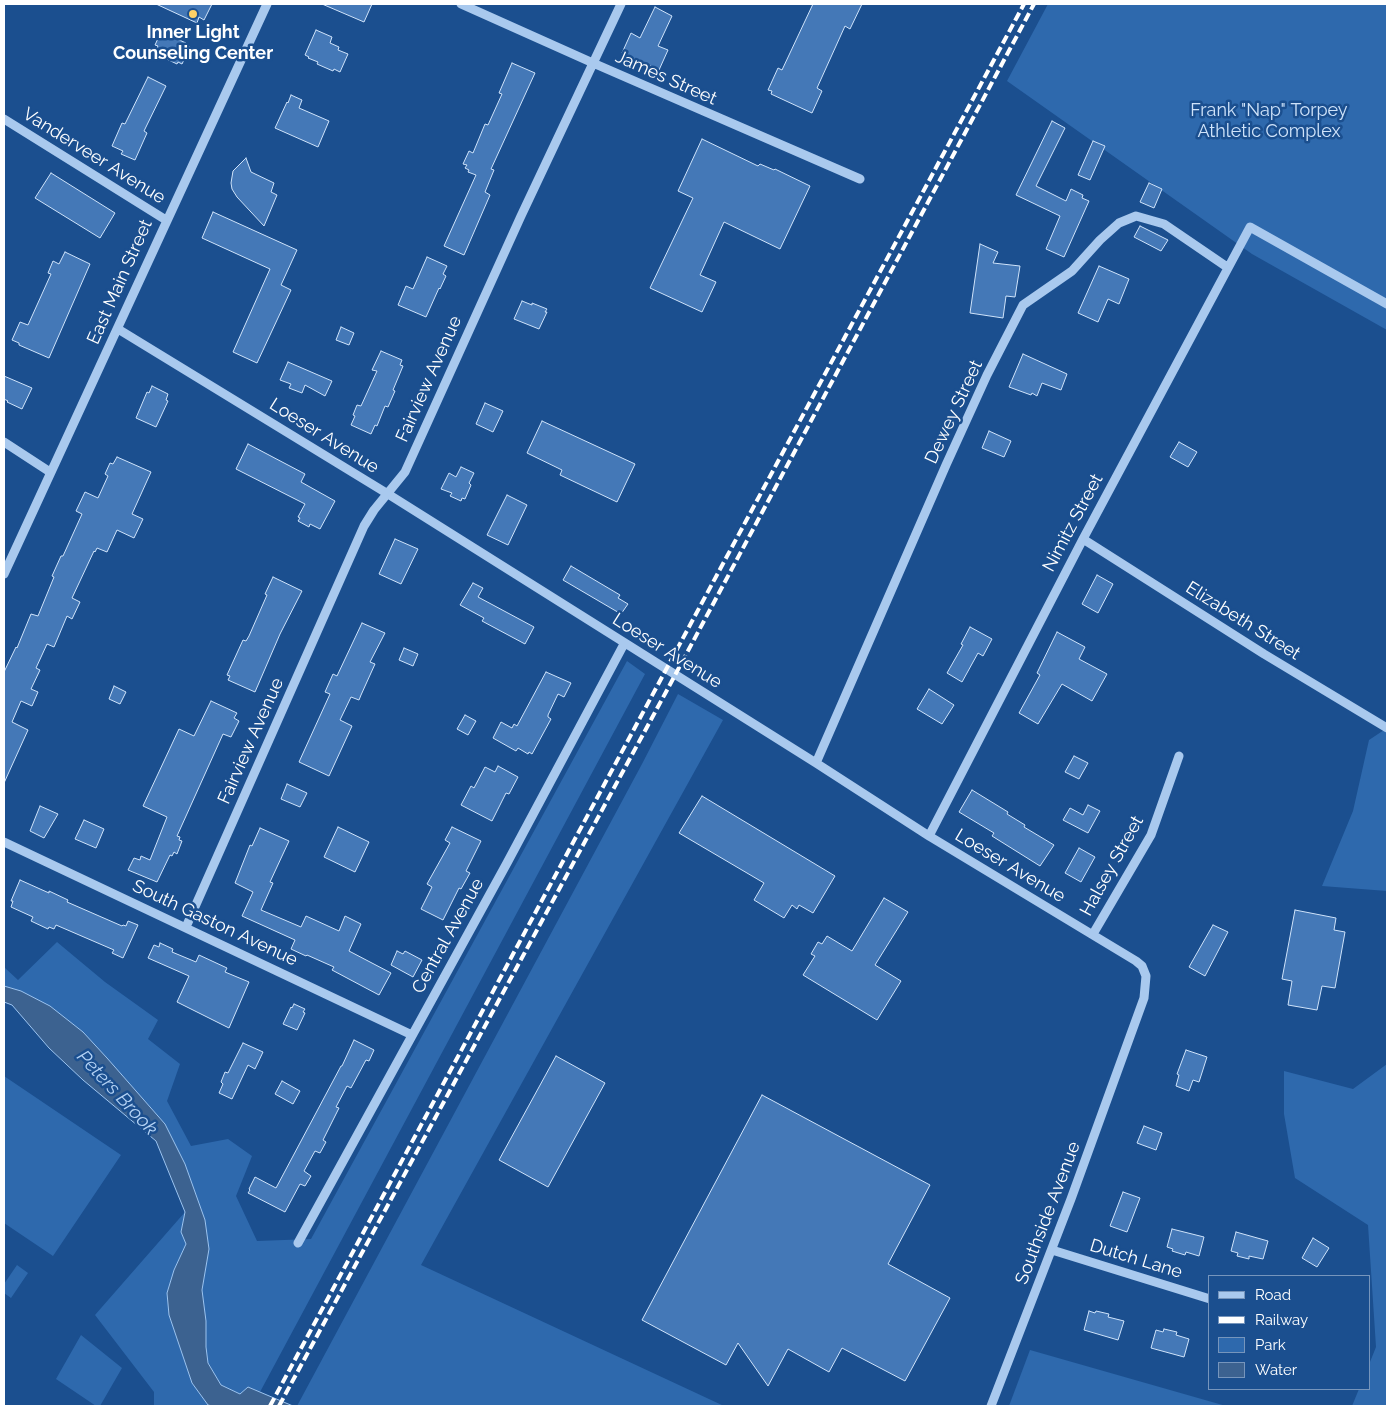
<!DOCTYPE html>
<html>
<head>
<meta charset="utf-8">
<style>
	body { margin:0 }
	#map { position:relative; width:1391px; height:1410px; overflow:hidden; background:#1b4f8f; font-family:Raleway,sans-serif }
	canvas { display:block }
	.frame { position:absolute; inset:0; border:5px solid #fff; pointer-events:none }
	.legend { position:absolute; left:1208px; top:1275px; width:162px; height:115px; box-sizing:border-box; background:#1b4f8f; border:1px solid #7695bc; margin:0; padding:6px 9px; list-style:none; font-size:15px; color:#fff }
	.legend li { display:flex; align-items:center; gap:10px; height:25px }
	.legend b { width:25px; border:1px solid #7695bc }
</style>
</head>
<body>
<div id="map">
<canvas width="1391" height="1410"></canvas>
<div class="frame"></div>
<ul class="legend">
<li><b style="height:6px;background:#a9c9ee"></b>Road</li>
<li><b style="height:6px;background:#fff"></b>Railway</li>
<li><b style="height:14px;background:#2e69ad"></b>Park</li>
<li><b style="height:14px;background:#3c6290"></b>Water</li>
</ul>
</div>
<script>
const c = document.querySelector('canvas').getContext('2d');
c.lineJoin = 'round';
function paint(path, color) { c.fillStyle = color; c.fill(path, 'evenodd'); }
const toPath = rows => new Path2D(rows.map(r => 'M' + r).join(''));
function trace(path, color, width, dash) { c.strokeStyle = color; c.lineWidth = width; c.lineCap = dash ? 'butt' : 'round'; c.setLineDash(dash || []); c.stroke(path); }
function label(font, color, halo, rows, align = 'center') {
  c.font = font + ' Raleway,sans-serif'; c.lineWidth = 5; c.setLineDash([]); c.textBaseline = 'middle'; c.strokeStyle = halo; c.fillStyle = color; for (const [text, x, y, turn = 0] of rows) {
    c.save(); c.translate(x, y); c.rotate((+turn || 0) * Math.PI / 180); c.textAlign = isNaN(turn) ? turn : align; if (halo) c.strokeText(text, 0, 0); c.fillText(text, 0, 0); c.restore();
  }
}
const green = toPath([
	[1048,4,1387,4,1387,330,1252,254,1007,81],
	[627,661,645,674,260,1392,248,1387,240,1394,221,1385,208,1362,206,1347,206,1321,202,1290,209,1249,205,1220,185,1164,165,1124,107,1058,83,1032,50,1006,21,991,4,986,4,967,18,980,57,942,105,982,158,1020,148,1039,180,1064,167,1101,191,1146,228,1139,252,1156,236,1196,257,1241,311,1239],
	[678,694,723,720,421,1265,724,1406,297,1406,642,764],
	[1387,728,1387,891,1322,886,1353,811,1369,740],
	[1387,1064,1387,1406,1352,1406,1359,1389,1370,1389,1370,1362,1376,1347,1368,1225,1295,1178,1284,1114,1284,1071,1353,1089],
	[4,1076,121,1155,53,1256,4,1223],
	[185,1212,181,1232,186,1244,174,1270,167,1293,169,1315,192,1383,208,1405,212,1406,154,1406,154,1392,95,1315],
	[17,1265,28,1273,11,1298,4,1293,4,1284],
	[81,1335,122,1368,100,1406,96,1406,56,1379],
	[1030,1350,1226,1406,1009,1406]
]);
const water = toPath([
	[4,986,21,991,50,1006,83,1032,107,1058,165,1124,185,1164,205,1220,209,1249,202,1290,206,1321,206,1347,208,1363,221,1385,240,1394,248,1387,293,1406,212,1406,208,1405,192,1383,169,1315,167,1293,174,1270,186,1244,181,1232,185,1212,156,1141,83,1080,49,1048,12,1005,4,1002,4,986]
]);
const building = toPath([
	[156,4,212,4,204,20,199,17,197,23,156,4],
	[322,4,372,4,364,22,322,4],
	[813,4,862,4,850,29,845,26,817,88,822,91,812,113,771,94,772,91,768,90,778,68,782,70,813,4],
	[655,7,672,16,658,46,668,50,659,70,622,53,631,33,640,38,655,7],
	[316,30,332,37,330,43,339,47,338,50,348,54,340,72,334,69,333,71,317,64,318,62,308,58,309,57,305,55,316,30],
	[161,32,186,43,186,45,190,47,182,64,178,62,177,64,154,53,158,46,155,45,161,32],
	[512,63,535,73,491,169,494,170,485,192,490,195,464,255,444,246,476,175,468,172,469,170,465,168,467,165,463,164,469,151,473,153,485,124,488,125,502,94,499,93,512,63],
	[148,77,166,86,144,131,147,133,135,160,121,154,123,151,112,146,122,123,125,124,148,77],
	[291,95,302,100,299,108,329,121,318,147,275,128,287,102,288,103,291,95],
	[1052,121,1065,128,1036,186,1066,201,1071,189,1083,195,1082,198,1089,201,1064,257,1046,249,1060,216,1016,195,1052,121],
	[702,139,758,166,760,164,774,170,775,169,810,186,780,249,724,222,700,275,716,282,702,312,650,288,693,198,678,191,702,139],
	[1093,141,1105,146,1090,180,1078,175,1093,141],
	[246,158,251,172,274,183,271,192,277,195,264,226,237,197,232,189,231,183,233,171,246,158],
	[51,173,115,213,100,238,35,198,51,173],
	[1149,183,1162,189,1154,208,1140,202,1149,183],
	[213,212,297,250,281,285,291,290,257,363,233,352,270,269,202,238,213,212],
	[1140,226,1168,240,1161,251,1134,237,1140,226],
	[980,244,998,252,993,263,1020,266,1015,297,1006,296,1003,318,970,313,980,244],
	[65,252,90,264,49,358,19,345,19,343,12,340,20,322,28,325,51,274,48,273,53,261,59,264,65,252],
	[427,257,447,266,443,274,446,276,440,289,439,288,426,317,398,305,406,286,413,289,427,257],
	[1099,266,1129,279,1119,304,1108,299,1098,322,1078,313,1099,266],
	[522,301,532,305,532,303,547,309,545,312,547,312,539,329,514,319,522,301],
	[341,327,354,333,349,345,336,340,341,327],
	[381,351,402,360,400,365,403,366,393,390,395,391,388,407,385,406,377,426,375,425,371,434,351,425,355,416,353,415,357,405,361,406,377,371,372,370,381,351],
	[1023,354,1067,374,1061,390,1042,383,1037,396,1032,393,1031,395,1009,387,1023,354],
	[288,362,332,381,325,396,305,385,302,393,289,388,291,384,280,380,288,362],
	[4,376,32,388,22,409,7,402,8,401,4,399,4,376],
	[152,386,168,394,166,400,168,401,156,427,136,418,147,392,149,393,152,386],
	[485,403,503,411,493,432,476,424,485,403],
	[542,421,635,464,617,502,560,475,562,470,527,453,542,421],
	[989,431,1011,441,1004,457,982,448,989,431],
	[1179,442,1197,452,1188,467,1170,457,1179,442],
	[248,444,305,474,301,482,335,501,320,529,310,524,309,527,298,521,300,518,298,517,305,504,236,469,248,444],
	[117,457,151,472,132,514,143,519,134,538,117,530,107,552,97,548,95,552,94,551,72,598,80,602,72,619,67,616,54,647,47,644,36,668,40,670,31,689,38,692,32,706,21,701,12,722,28,730,4,783,4,672,16,647,17,648,31,614,38,616,54,577,52,576,61,556,63,556,82,514,76,511,85,492,98,498,108,476,105,474,110,463,113,464,117,457],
	[461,467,474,473,469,483,471,485,465,499,462,498,461,501,450,496,452,493,441,489,449,473,456,477,461,467],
	[507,495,527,505,508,545,487,535,507,495],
	[395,539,418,549,401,584,379,574,395,539],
	[571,566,620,595,618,598,628,604,621,614,563,580,571,566],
	[1097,575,1113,584,1098,613,1082,604,1097,575],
	[273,577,302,591,280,634,255,692,228,680,230,676,227,675,243,640,246,641,249,636,267,595,265,594,273,577],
	[473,583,483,588,478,597,534,627,525,644,482,621,484,618,460,605,473,583],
	[362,623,385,633,370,662,375,664,361,695,359,700,351,697,340,720,352,726,329,776,299,762,330,694,325,692,333,674,337,676,362,623],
	[970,627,992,639,983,656,978,653,962,682,947,673,963,645,961,644,970,627],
	[1057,632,1085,647,1079,659,1107,674,1092,701,1062,684,1038,724,1019,713,1040,675,1037,673,1057,632],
	[404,648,418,654,413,666,399,660,404,648],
	[546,672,571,683,564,697,558,694,548,715,548,717,551,719,532,754,529,752,528,754,518,748,516,751,493,738,501,722,512,728,514,724,517,726,546,672],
	[114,686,126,692,120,704,109,699,114,686],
	[929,689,954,705,942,724,917,709,929,689],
	[211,701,237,713,234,718,239,721,231,737,223,734,177,836,180,837,179,840,182,841,177,854,174,852,172,856,170,855,157,882,128,870,134,858,140,860,141,856,150,860,167,817,143,806,179,729,194,736,211,701],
	[465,715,476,721,468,735,457,729,465,715],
	[1074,756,1088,763,1079,779,1065,772,1074,756],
	[498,766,518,777,509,794,506,793,492,821,461,805,471,786,474,788,485,767,495,772,498,766],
	[287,784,307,793,300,807,281,799,287,784],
	[972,790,1008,812,1007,814,1025,825,1024,827,1054,845,1040,866,992,836,994,833,959,812,972,790],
	[702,796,835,876,813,913,799,905,797,909,792,905,784,918,754,900,764,883,679,833,702,796],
	[1088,805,1100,811,1088,833,1063,820,1070,808,1083,815,1088,805],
	[40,806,58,814,44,838,30,831,40,806],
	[84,820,104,829,96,848,75,839,84,820],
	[338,827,369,842,355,872,324,857,338,827],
	[452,827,481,841,466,871,470,873,461,889,459,888,443,920,421,909,432,887,427,884,450,843,445,840,452,827],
	[260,828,289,841,270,882,273,883,261,910,301,927,306,916,339,931,345,916,361,924,349,951,391,973,379,995,332,970,334,967,307,955,306,956,291,949,295,940,242,916,253,892,235,883,250,845,252,846,260,828],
	[1079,848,1095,857,1081,882,1065,873,1079,848],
	[20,880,49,893,49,891,68,900,67,902,122,926,123,925,126,926,128,921,138,925,123,958,112,953,114,950,56,925,54,929,49,927,48,929,31,921,33,917,11,907,13,901,11,901,20,880],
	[884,898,908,912,875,965,901,981,877,1020,803,975,815,956,811,954,818,942,822,944,827,936,852,951,884,898],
	[1295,910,1336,918,1334,930,1345,932,1335,988,1322,986,1317,1010,1288,1005,1292,981,1282,979,1295,910],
	[1213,925,1228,932,1205,976,1189,967,1213,925],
	[160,943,173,949,172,952,196,962,199,955,227,968,225,972,249,982,229,1028,177,1002,189,976,148,958,154,945,159,947,160,943],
	[397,951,403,954,405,951,422,960,413,977,391,965,397,951],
	[294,1004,305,1009,303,1012,305,1013,297,1030,283,1024,291,1007,292,1008,294,1004],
	[354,1040,374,1050,369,1061,366,1060,351,1088,347,1086,336,1107,339,1108,323,1140,326,1142,320,1153,315,1151,304,1171,311,1176,305,1186,300,1184,285,1212,248,1193,250,1190,249,1189,255,1177,276,1188,341,1066,342,1066,354,1040],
	[243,1043,263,1052,255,1069,248,1065,232,1099,219,1093,223,1084,221,1082,225,1072,228,1073,243,1043],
	[1186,1050,1207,1057,1199,1082,1193,1080,1189,1091,1176,1086,1179,1075,1177,1074,1186,1050],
	[556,1056,605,1083,548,1187,499,1160,556,1056],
	[282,1081,300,1091,293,1104,275,1094,282,1081],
	[762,1095,930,1185,888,1264,950,1298,905,1381,842,1348,829,1372,788,1349,768,1386,738,1343,726,1365,642,1320,762,1095],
	[1144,1126,1162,1133,1156,1150,1137,1143,1144,1126],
	[1123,1192,1140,1198,1127,1232,1110,1226,1123,1192],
	[1172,1229,1204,1237,1199,1256,1186,1252,1185,1255,1172,1251,1173,1249,1167,1247,1172,1229],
	[1236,1232,1268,1241,1263,1259,1249,1256,1249,1259,1237,1256,1238,1253,1231,1251,1236,1232],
	[1313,1238,1329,1248,1317,1267,1302,1258,1313,1238],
	[1089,1311,1095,1313,1096,1311,1109,1314,1108,1317,1124,1321,1118,1340,1084,1330,1089,1311],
	[1164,1329,1177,1332,1176,1335,1189,1339,1184,1357,1151,1348,1156,1330,1163,1332,1164,1329]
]);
const minor = toPath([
	[461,4,593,63,860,179],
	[4,119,166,220],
	[118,329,388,494,816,763,929,836,1136,961,1142,966,1146,976,1144,998,1071,1199,991,1406],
	[4,442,50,472],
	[1083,539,1264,654,1387,728],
	[4,574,267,4],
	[816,763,946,465,987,375,1023,305,1072,271,1100,240,1119,223,1136,216,1164,224,1227,267],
	[929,836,1083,539,1250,227,1387,304],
	[4,842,412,1035],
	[186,927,364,526,374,510,405,472,521,216,621,4],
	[1093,934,1151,835,1179,756],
	[298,1243,507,863,624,644],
	[1052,1250,1210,1299]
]);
const rail = toPath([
	[270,1406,1024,4],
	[279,1406,666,692,1034,4]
]);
const markers = [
	[193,14,5,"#ffd166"]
];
const poiNames = [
	["Inner Light",193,33],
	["Counseling Center",193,54]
];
const streetNames = [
	["James Street",666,78,24],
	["Vanderveer Avenue",94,156,32],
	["East Main Street",120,282,-66],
	["Fairview Avenue",429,379,-66],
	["Dewey Street",954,412,-65],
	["Loeser Avenue",324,436,32],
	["Nimitz Street",1073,523,-62],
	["Elizabeth Street",1243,621,32],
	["Loeser Avenue",667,651,32],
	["Fairview Avenue",251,741,-66],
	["Loeser Avenue",1010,866,31],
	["Halsey Street",1112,866,-61],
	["South Gaston Avenue",215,923,25],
	["Central Avenue",448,936,-61],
	["Southside Avenue",1048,1213,-69],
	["Dutch Lane",1136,1259,17]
];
const parkNames = [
	["Frank \"Nap\" Torpey",1269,111],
	["Athletic Complex",1269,132]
];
const waterNames = [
	["Peters Brook",117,1093,47]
];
paint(green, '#2e69ad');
paint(water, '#3c6290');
trace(water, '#9cc4f0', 1);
paint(building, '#4478b7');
trace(building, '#cfe3fa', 1);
trace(minor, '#a9c9ee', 9);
trace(rail, '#fff', 4, [9, 4]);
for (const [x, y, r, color] of markers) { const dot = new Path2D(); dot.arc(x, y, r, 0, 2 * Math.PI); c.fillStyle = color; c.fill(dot); trace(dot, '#1b4f8f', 2); }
label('bold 18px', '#fff', '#1b4f8f', poiNames);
label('18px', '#fff', '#1b4f8f', streetNames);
label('18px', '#cfe3fa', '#1b4f8f', parkNames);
label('italic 19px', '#b5d3f5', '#1b4f8f', waterNames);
</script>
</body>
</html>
